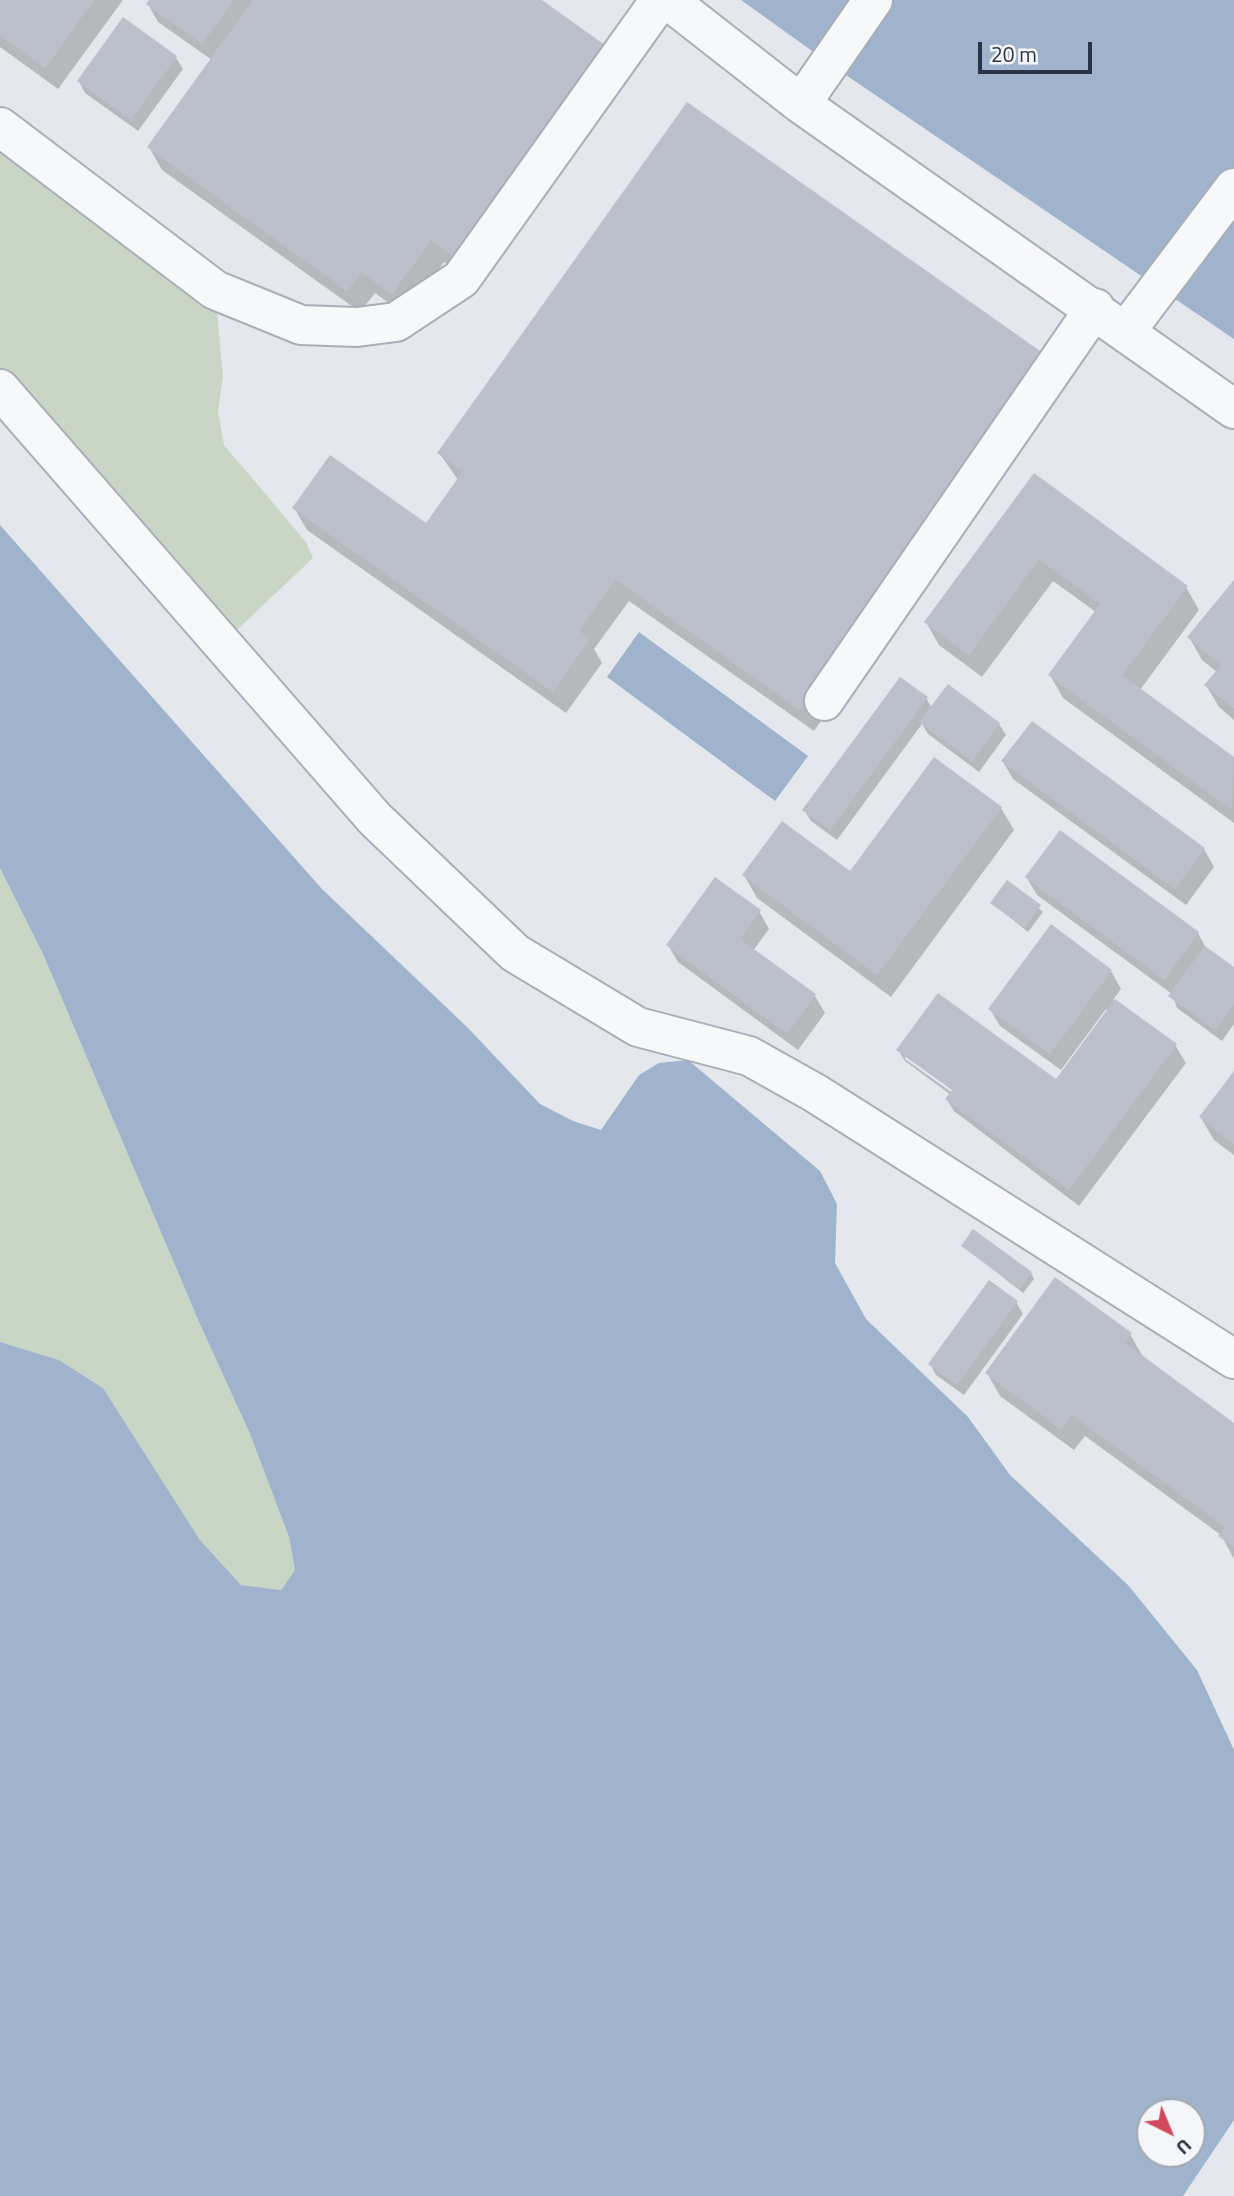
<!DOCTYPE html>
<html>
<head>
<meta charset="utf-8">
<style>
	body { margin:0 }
	#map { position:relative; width:1234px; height:2196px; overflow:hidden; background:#e4e7ec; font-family:"Titillium Web",sans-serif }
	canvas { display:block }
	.north { position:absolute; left:1136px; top:2098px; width:70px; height:70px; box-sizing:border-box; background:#f4f6f9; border:2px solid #a4a8b1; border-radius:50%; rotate:137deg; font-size:19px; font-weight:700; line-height:28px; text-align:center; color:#2b3445 }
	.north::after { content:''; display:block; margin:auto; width:24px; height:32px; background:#d1495b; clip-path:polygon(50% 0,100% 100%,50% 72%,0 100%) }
	.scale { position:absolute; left:978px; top:42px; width:114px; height:32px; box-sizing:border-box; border:4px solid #2b3445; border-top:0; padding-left:9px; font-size:21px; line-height:24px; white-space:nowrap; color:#2b3445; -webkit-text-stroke:5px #f4f6f9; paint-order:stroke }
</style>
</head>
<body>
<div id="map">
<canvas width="1234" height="2196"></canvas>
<div class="north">U</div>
<div class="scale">20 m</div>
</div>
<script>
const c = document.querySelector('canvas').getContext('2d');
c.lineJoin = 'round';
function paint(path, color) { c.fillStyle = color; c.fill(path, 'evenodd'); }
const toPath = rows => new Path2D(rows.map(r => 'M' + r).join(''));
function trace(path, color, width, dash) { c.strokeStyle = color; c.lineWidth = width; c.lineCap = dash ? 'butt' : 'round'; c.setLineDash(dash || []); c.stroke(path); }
const green = toPath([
	[0,127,215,290,223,377,218,411,224,445,306,542,313,558,222,644,0,389],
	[0,868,43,954,199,1322,250,1434,289,1537,295,1570,281,1590,241,1585,200,1540,103,1388,59,1360,0,1342]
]);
const water = toPath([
	[741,0,1234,0,1234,339,840,71],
	[0,525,322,889,468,1028,540,1104,573,1121,601,1130,639,1075,659,1063,688,1060,820,1171,837,1204,835,1263,866,1319,968,1417,1010,1475,1128,1585,1197,1670,1234,1750,1234,2120,1183,2196,0,2196,0,1342,59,1360,103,1388,200,1540,241,1585,281,1590,295,1570,289,1537,250,1434,199,1322,43,954,0,868],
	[1150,2112,1192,2112,1192,2154,1150,2154],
	[639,632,808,756,775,801,607,677]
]);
const shadow = toPath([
	[0,0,123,0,58,89,0,47],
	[152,0,540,0,470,280,444,262,405,315,375,293,360,312,162,170,149,147,212,60,158,22,148,4],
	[123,20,176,58,183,69,138,131,85,93,79,81],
	[1062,382,814,731,629,601,594,649,602,663,566,713,307,530,294,508,427,525,458,480,440,454],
	[1034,475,1186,587,1199,610,1140,690,1234,759,1234,823,1063,698,1050,675,1096,612,1053,581,982,677,939,645,926,622],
	[1234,582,1234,720,1219,707,1206,685,1217,672,1202,660,1189,637],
	[926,698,932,708,999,724,1006,735,979,772,928,734,922,724,837,840,811,821,804,810],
	[1032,723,1204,849,1214,867,1186,905,1013,779,1003,762],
	[1001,808,1014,830,891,997,757,898,744,875,851,874],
	[1060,832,1198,933,1207,950,1234,969,1234,1024,1222,1041,1177,1008,1172,994,1037,895,1027,878],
	[1008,882,1043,912,1028,932,992,903],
	[759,911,769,929,753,951,815,996,825,1013,798,1050,678,962,668,945],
	[1051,927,1111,971,1121,989,1113,1000,1175,1045,1186,1063,1079,1206,954,1111,947,1100,951,1095,905,1061,898,1050,1057,1082,1109,1011,1106,1009,1061,1070,1000,1026,990,1009],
	[905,1054,960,1094,958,1097,905,1059],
	[1234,1074,1234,1155,1214,1140,1201,1118],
	[963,1246,1031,1273,1034,1279,1023,1293],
	[1016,1302,1023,1314,964,1395,936,1375,930,1364],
	[1130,1334,1143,1357,1234,1425,1234,1559,1221,1535,1085,1436,1074,1450,1000,1396,987,1373]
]);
const building = toPath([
	[0,0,94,0,45,68,0,35],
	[149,0,234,0,202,44,146,4],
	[253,0,542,0,609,48,457,259,431,240,392,294,361,272,347,291,147,147],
	[123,17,177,56,131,120,77,81],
	[687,102,1050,358,800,710,615,579,579,631,590,639,553,692,292,508,330,455,426,523,463,471,437,453],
	[1034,473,1188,586,1122,675,1234,757,1232,810,1048,675,1100,604,1039,559,969,655,924,622],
	[1234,580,1234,709,1204,685,1221,665,1187,637],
	[900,677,928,697,830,830,802,810],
	[948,684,1000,723,972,761,919,722],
	[1032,721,1205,848,1175,889,1001,761],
	[934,757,1002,807,877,975,742,875,782,821,850,871],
	[1060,830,1199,932,1164,980,1025,877],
	[715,877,761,910,740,939,816,994,787,1034,666,945],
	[1007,880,1041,905,1025,928,990,903],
	[1051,924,1112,970,1050,1054,988,1009],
	[1205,946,1234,967,1234,1004,1215,1030,1168,996],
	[938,993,1056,1079,1115,999,1177,1044,1069,1190,945,1099,952,1090,896,1050],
	[1234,1071,1234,1144,1199,1117],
	[973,1229,1032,1272,1020,1289,961,1246],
	[1055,1277,1132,1333,1124,1342,1234,1423,1234,1547,1218,1536,1225,1527,1072,1415,1061,1429,985,1373],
	[989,1280,1018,1301,957,1385,928,1364]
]);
const minor = toPath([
	[668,0,801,104,1234,409],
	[801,104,873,0],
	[0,127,215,290,301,325,357,327,396,322,461,279,660,0],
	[1126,331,1234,188],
	[0,389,375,819,515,953,638,1027,749,1056,815,1093,1234,1359],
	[824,701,1095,308]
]);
paint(green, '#c9d6c5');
paint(water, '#9fb4cc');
paint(shadow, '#0003');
paint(building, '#bbc0ca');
trace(minor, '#a9aeb7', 42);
trace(minor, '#f7f8fa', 38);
</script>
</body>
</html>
